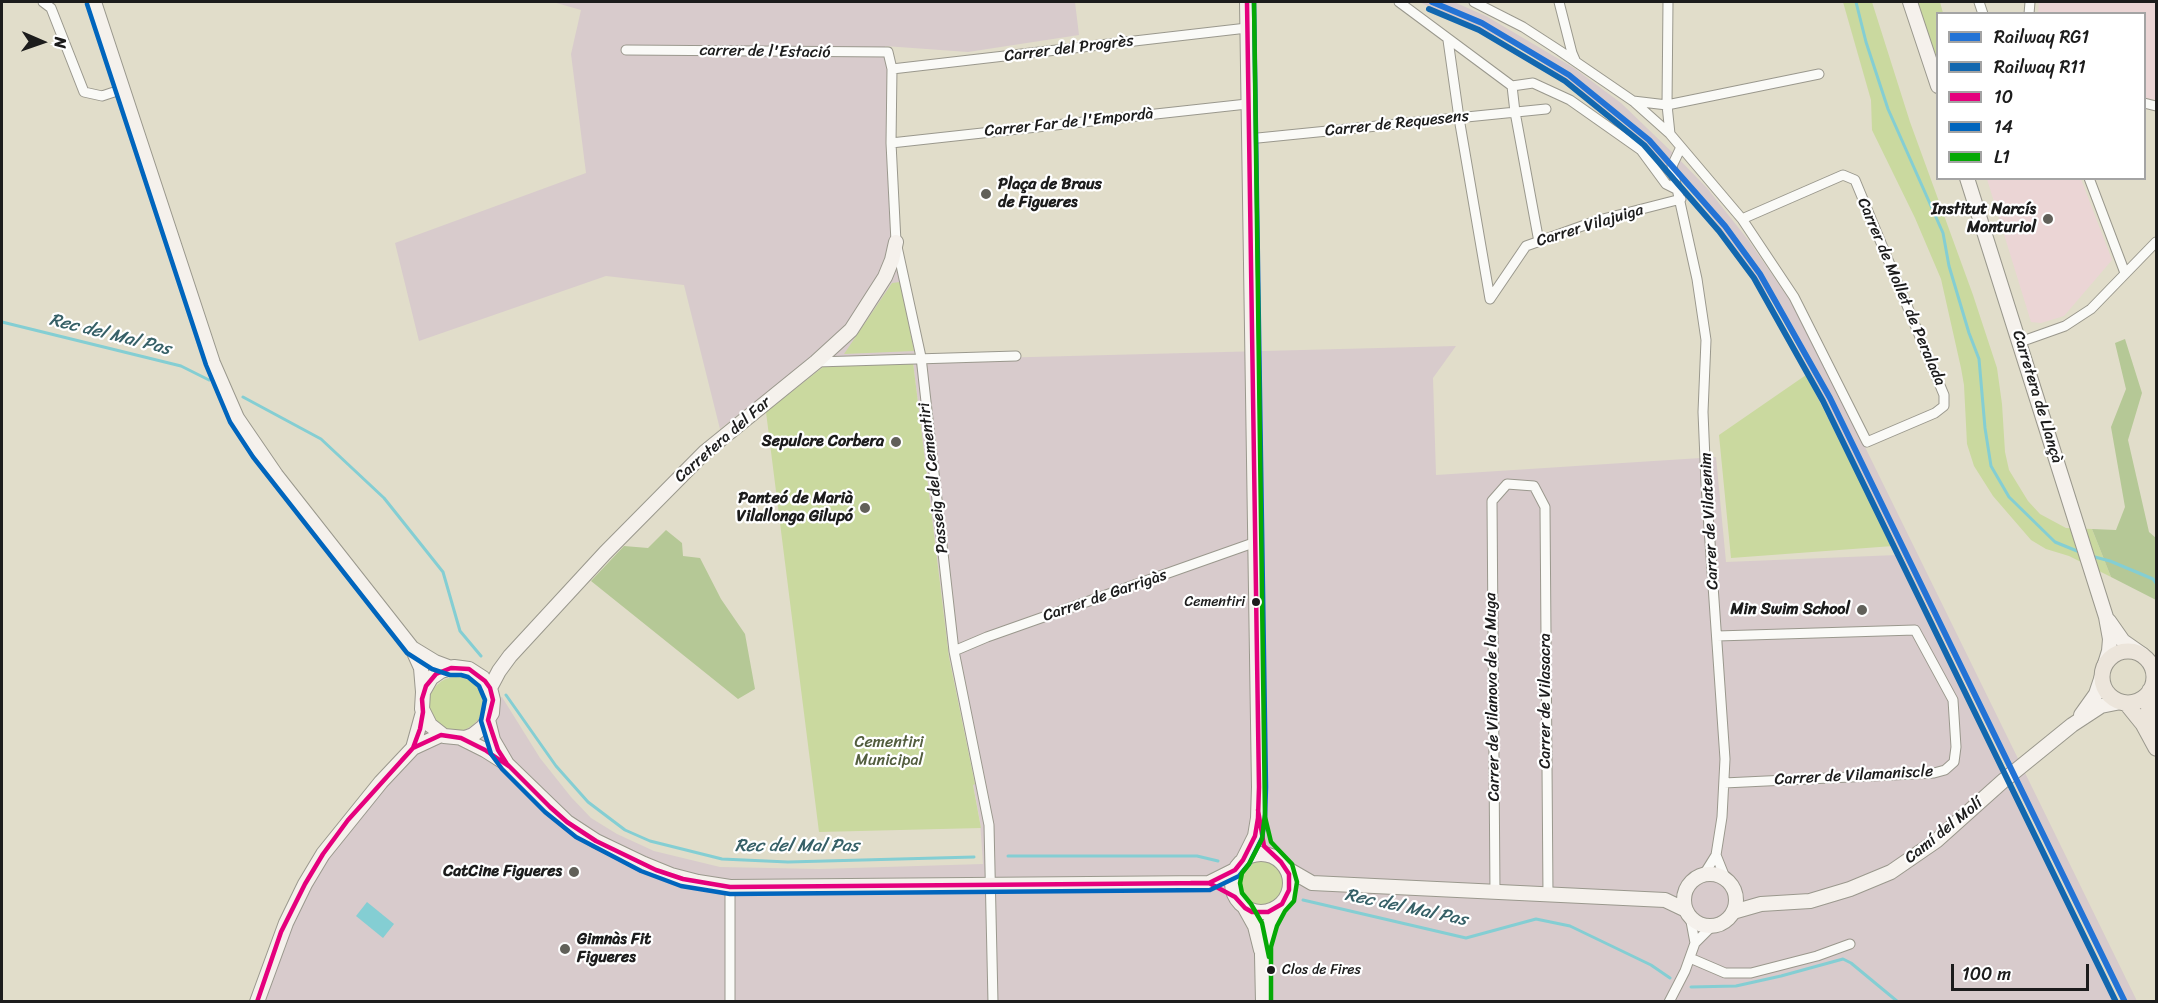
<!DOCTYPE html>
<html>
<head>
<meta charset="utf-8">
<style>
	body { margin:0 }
	#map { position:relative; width:2158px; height:1003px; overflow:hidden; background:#e1ddca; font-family:Sriracha,sans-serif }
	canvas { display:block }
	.frame { position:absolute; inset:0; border:3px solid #1c1c1c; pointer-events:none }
	.legend { position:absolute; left:1936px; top:12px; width:210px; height:168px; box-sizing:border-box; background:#fff; border:2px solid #a4a4a4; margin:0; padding:8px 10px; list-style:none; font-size:18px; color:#1c1c1c }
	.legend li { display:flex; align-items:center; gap:12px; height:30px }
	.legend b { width:30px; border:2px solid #a4a4a4 }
	.north { position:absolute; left:12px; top:12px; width:60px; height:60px; -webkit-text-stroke:4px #fff; paint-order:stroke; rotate:92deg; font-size:16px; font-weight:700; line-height:24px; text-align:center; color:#1c1c1c }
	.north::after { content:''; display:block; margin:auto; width:21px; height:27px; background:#1c1c1c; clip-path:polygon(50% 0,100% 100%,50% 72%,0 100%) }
	.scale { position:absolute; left:1951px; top:964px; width:138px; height:27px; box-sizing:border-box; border:3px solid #1c1c1c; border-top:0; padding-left:8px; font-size:18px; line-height:21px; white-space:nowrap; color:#1c1c1c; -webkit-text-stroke:4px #fff; paint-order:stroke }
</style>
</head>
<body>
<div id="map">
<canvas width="2158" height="1003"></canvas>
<div class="frame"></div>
<ul class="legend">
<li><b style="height:8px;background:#2373d5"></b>Railway RG1</li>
<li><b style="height:8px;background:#1267af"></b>Railway R11</li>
<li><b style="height:8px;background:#e5007d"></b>10</li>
<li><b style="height:8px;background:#0065bd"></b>14</li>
<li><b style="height:8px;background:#06a906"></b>L1</li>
</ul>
<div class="north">N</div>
<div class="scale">100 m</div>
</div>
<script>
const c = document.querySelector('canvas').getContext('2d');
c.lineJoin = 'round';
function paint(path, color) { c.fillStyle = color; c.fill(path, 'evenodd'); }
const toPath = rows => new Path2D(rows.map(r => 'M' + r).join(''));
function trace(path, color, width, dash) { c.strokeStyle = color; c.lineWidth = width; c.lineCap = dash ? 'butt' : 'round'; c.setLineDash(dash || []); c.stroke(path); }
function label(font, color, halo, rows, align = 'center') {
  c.font = font + ' Sriracha,sans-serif'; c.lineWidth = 4.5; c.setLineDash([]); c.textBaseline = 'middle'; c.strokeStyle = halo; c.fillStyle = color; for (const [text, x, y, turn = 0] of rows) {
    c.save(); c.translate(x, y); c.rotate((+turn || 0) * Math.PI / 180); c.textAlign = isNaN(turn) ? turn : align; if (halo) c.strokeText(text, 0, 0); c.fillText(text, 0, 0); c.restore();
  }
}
const built = toPath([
	[2039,2,2156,2,2156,100,2145,98,2144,14,2038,13],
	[1987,179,2081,179,2112,260,2064,316,2041,323,2031,322]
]);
const industrial = toPath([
	[553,2,1075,2,1079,35,968,52,885,46,887,65,891,236,916,360,1456,346,1433,378,1436,475,1716,457,1726,562,1897,555,2117,1001,251,1002,276,930,293,893,335,828,374,783,410,745,416,721,502,697,540,758,571,797,591,818,617,834,654,851,720,867,819,869,983,864,980,821,973,784,975,783,949,657,913,362,802,365,720,429,684,285,606,276,419,341,395,243,586,173,571,54,581,10],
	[1419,2,1454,2,1486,16,1574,68,1621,103,1674,154,1707,188,1749,241,1789,299,1839,394,2137,1001,2122,1001,1825,399,1778,311,1746,262,1695,195,1626,126,1566,79,1519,48,1480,28]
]);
const green = toPath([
	[1843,2,1872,2,1910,122,1973,295,1997,368,2002,404,2005,452,2009,470,2028,501,2040,514,2066,528,2092,529,2111,577,2069,556,2046,549,2031,540,1993,496,1974,466,1967,444,1964,385,1961,368,1941,279,1915,218,1872,130,1871,100],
	[1918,2,1940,2,1943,13,1938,14,1937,63],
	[900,282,914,351,844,354,892,283],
	[913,362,949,657,975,784,973,785,981,828,819,832,766,412,823,367],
	[1806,375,1893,546,1731,558,1719,435],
	'429 704a27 27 0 1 1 54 0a27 27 0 1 1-54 0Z',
	'1238 883a23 23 0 1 1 46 0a23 23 0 1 1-46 0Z'
]);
const forest = toPath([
	[2125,339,2142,393,2128,440,2149,532,2156,538,2156,600,2111,577,2092,529,2116,530,2125,507,2111,427,2126,389,2115,343],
	[666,530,682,543,683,556,700,558,721,599,745,634,755,689,738,699,591,581,624,546,648,548]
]);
const water = toPath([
	[367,902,394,924,383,938,356,916]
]);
const stream = toPath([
	[1856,2,1866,42,1888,109,1943,233,1949,266,1969,333,1979,359,1985,428,1991,466,2009,497,2055,542,2082,553],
	[2,322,181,366,209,380],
	[243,397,321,439,384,498,443,572,460,631,481,656],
	[2091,556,2110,561,2153,579,2156,583],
	[506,695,556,766,588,802,625,830,650,841,722,859,788,862,974,857],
	[1008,856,1197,856,1218,861],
	[1303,900,1466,938,1536,919,1570,926,1651,965,1670,978],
	[1691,987,1736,986,1781,976,1843,959,1851,963,1898,1002]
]);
const street = toPath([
	[43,2,51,8,84,92,102,96,123,89],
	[1399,2,1512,86,1515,112,1539,242],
	[1474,2,1523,27,1560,51,1633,101,1670,134,1742,219,1794,297,1867,442,1935,413,1944,406,1944,395,1855,180,1843,175,1742,219],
	[1559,2,1572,53,1575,60],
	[1668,2,1667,105,1670,134],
	[1979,2,1983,14],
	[2029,14,2030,2],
	[1448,40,1459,118,1490,299],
	[626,50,888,52,892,69,891,143,896,242,921,357,954,651,989,825,993,1002],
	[892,69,1247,28],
	[1512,86,1533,83,1570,100,1641,150,1666,184,1676,189],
	[1633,101,1667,105,1819,74],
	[2144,103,2156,106],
	[1248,139,1546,109],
	[891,143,1247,104],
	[1681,147,1672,166,1697,279,1706,340,1703,412,1706,484,1725,759,1722,817,1716,855,1703,876],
	[2089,178,2125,273],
	[1490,299,1526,246,1599,220,1681,199],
	[2020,342,2065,326,2091,309,2156,242],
	[816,362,1016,356],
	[1717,636,1915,630,1953,700,1956,747,1954,762,1945,770,1934,773,1724,783],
	[954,651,987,637,1256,542],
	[1716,855,1726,880],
	[1495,893,1492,501,1507,484,1534,486,1545,507,1548,895],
	[1695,943,1712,926],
	[1690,958,1725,973,1751,973,1817,956,1850,944],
	[730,1002,730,887],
	[1669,1002,1685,971,1695,943,1690,916]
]);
const secondary = toPath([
	[94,2,213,363,237,418,276,475,412,648,421,668,423,692,422,709,430,725,444,736,465,738,473,735,483,727,492,713,493,700,490,688,483,678,469,669,454,667,441,671,431,678,423,692],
	[1910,2,1938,86],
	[1967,178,2106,617,2110,639,2109,651,2104,667],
	[2109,621,2123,641,2143,655],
	[412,648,435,662,451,668],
	[490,688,499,671,510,656,605,553,705,452,816,362,851,330,885,277,892,260,896,242],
	[2081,715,2096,694,2102,676],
	[488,720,493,740,507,764,567,822,596,841,644,864,671,875,698,882,730,887,1209,883,1235,870],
	[461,738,485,750,504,762],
	[413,748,423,712],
	'1232 883a29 29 0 1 1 58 0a29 29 0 1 1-58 0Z',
	[1243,860,1255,836,1258,818,1259,787,1247,2],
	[1286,868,1312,883,1665,900,1686,910],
	'1684 900a26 26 0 1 1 52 0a26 26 0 1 1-52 0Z',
	[1245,908,1255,926,1261,950],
	[1733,912,1761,904,1810,901,1850,889,1891,872,1936,841,2003,781,2072,725,2101,706,2121,702],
	[257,1002,286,923,305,884,323,854,381,782,413,748,441,735],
	[1263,1002,1262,955,1270,923,1279,906]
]);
const primary = toPath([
	'2102 677a26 26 0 1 1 52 0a26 26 0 1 1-52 0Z',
	[2150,690,2148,717,2152,734],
	[2126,703,2143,724,2156,748]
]);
const bus1 = toPath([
	[402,760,413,748,441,735,461,738,485,750,510,767],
	[1191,883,1209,883,1235,897,1245,908,1252,912,1268,912,1282,904,1289,890,1289,874,1281,862,1264,846,1258,810],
	[257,1002,281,932,305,884,323,854,348,820,413,748,420,729,423,712,422,699,426,686,436,674,451,668,469,669,485,681,490,688,493,700,488,720,498,750,507,764,550,807,567,822,596,841,656,870,683,879,730,887,1209,883,1235,870,1243,860,1255,836,1258,818,1259,787,1247,2]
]);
const bus2 = toPath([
	[87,4,206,365,230,422,253,457,407,653,432,669,450,675,461,675,468,677,479,686,485,700,481,721,491,754,502,769,545,812,576,837,641,871,681,886,730,894,1210,890,1239,876,1249,864,1262,838,1265,818,1266,787,1254,2]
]);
const bus3 = toPath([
	[1254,2,1265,817,1271,842,1292,864,1297,882,1294,901,1285,911,1277,926,1271,947,1271,1002],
	[1265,814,1262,839,1249,864,1242,873,1240,883,1242,893,1251,904,1262,923,1269,957]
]);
const rail1 = toPath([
	[1432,2,1482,23,1569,75,1649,140,1725,226,1760,274,1830,398,2125,1002]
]);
const rail2 = toPath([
	[1429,9,1479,30,1565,81,1644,145,1719,231,1754,278,1823,401,2116,1002]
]);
const markers = [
	[986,194,6,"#616059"],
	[2048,219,6,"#616059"],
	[896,442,6,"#616059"],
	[865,508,6,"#616059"],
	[1256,602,5,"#1c1c1c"],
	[1862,610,6,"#616059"],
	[574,872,6,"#616059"],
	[565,949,6,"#616059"],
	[1271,970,5,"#1c1c1c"]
];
const busNames = [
	["Cementiri",1245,602],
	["Clos de Fires",1282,970,"left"]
];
const streetNames = [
	["Carrer del Progrès",1069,49,-7],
	["carrer de l'Estació",765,52,1],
	["Carrer Far de l'Empordà",1069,123,-6],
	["Carrer de Requesens",1397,124,-6],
	["Carrer Vilajuiga",1590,226,-17],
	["Carrer de Mollet de Peralada",1901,292,67],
	["Carretera de Llançà",2037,397,73],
	["Carretera del Far",723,440,-41],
	["Passeig del Cementiri",934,478,-97],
	["Carrer de Vilatenim",1710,521,-93],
	["Carrer de Garrigàs",1105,596,-19],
	["Carrer de Vilanova de la Muga",1493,697,-91],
	["Carrer de Vilasacra",1546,701,-90],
	["Carrer de Vilamaniscle",1854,776,-3],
	["Camí del Molí",1944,831,-39]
];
const poiNames = [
	["Plaça de Braus",998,185,"left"],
	["de Figueres",998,203,"left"],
	["Institut Narcís",2036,210],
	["Monturiol",2036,228],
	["Sepulcre Corbera",884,442],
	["Panteó de Marià",853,499],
	["Vilallonga Gilupó",853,517],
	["Min Swim School",1850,610],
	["CatCine Figueres",562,872],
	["Gimnàs Fit",577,940,"left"],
	["Figueres",577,958,"left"]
];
const parkNames = [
	["Cementiri",889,743],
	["Municipal",889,761]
];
const waterNames = [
	["Rec del Mal Pas",110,335,14],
	["Rec del Mal Pas",797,846],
	["Rec del Mal Pas",1406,908,12]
];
paint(built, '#ebd5d5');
paint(industrial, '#d8cbcc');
paint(green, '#cad99f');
paint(forest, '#b5c896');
paint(water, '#84ced3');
trace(stream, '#84ced3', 3);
trace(street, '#9a988d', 11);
trace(secondary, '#9a988d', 16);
trace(primary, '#9a988d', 17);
trace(street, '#fafaf7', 9);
trace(secondary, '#f5f1ec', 14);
trace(primary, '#ece5db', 15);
trace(bus1, '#e5007d', 4.5);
trace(bus2, '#0065bd', 4.5);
trace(bus3, '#06a906', 4.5);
trace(rail1, '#2373d5', 6);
trace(rail2, '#1267af', 6);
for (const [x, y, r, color] of markers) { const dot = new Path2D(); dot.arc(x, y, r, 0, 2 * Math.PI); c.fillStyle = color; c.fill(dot); trace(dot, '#fff', 2); }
label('14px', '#1c1c1c', '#fff', busNames, 'right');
label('16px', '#1c1c1c', '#fff', streetNames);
label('bold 16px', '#1c1c1c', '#fff', poiNames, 'right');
label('16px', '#525d3e', '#fff', parkNames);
label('italic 18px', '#366067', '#fff', waterNames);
</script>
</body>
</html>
